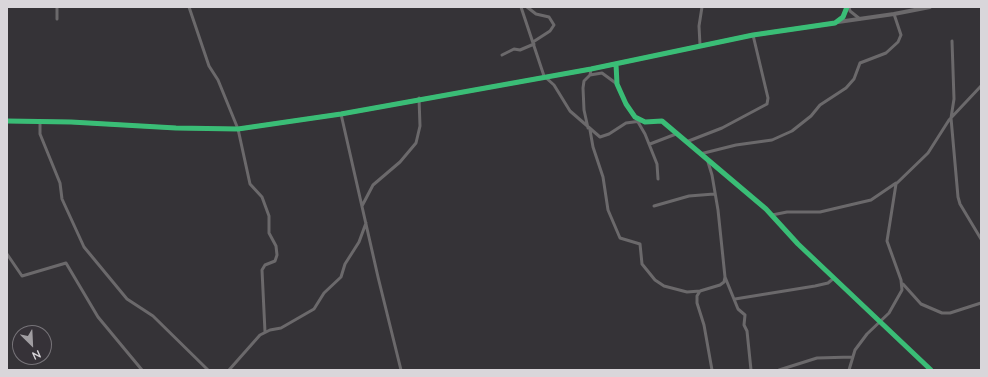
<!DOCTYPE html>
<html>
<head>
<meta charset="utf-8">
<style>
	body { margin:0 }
	#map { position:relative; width:988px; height:377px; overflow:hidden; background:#353337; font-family:Mulish,sans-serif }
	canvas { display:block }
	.frame { position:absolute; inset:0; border:8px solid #d9d6da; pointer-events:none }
	.north { position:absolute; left:12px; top:325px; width:40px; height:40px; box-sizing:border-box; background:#363238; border:1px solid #777479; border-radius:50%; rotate:156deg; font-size:11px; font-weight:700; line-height:16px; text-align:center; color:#d9d6da }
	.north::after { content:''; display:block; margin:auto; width:14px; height:18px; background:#a09da1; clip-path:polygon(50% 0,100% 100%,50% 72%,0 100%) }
</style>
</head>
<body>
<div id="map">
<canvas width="988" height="377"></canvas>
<div class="frame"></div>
<div class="north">N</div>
</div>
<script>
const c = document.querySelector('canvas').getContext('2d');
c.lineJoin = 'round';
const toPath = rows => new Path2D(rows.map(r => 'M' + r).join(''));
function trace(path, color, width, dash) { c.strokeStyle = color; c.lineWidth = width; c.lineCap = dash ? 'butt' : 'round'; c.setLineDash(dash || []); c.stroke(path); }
const minor = toPath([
	[57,7,57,19],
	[189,7,209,66,218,80,238,129,250,184,262,197,269,216,269,233,276,246,277,255,275,261,265,265,262,270,265,332],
	[521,7,544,76,554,85,570,111,600,137,609,134,626,123,641,121],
	[527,7,536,14,549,17,554,25,550,31,533,42],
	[849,7,850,11,860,19],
	[952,41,954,99,951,118,958,197,960,204,981,239],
	[700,45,699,26,702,7],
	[502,55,514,49,520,50,534,44],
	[616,64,617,84,626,104,635,117,645,122,662,121,766,209,798,244,931,370],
	[590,75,602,73,617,84],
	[341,114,378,277,401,370],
	[638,122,645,134,657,164,658,179],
	[40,123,40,134,60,183,62,199,84,247,127,299,153,316,208,370],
	[588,128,584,110,583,88,584,81,590,75,591,69],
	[590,130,593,147,603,177,608,210,620,238,640,244,642,264,655,280,664,286,687,292,700,291,720,285,724,282,725,277,718,210,712,175,708,162],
	[686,142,722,128,767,104,768,98,753,35],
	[650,144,676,134],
	[700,154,736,145,772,140,792,131,811,116,820,105,846,88,854,79,860,63,886,53,898,42,901,35,894,14],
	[362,206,373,185,400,162,416,143,420,126,419,98],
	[654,206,689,196,714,194],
	[772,215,787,212,820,212,871,200,896,183],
	[7,254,22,276,66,263,98,317,142,370],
	[725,277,738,309,745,315,744,325,747,331,751,370],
	[903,284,921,304,942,313,950,313,981,303],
	[700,291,697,296,697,303,704,325,712,370],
	[735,299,815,286,828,283,834,278],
	[229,370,260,335,270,330,281,328,314,309,324,293,341,277,345,264,359,242,366,223],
	[779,370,817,358,852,357],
	[849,370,855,350,867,334,889,313,902,290,901,280,887,241,896,184,928,153,949,120,981,86]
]);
const tertiary = toPath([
	[838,22,894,14,930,7],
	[7,121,71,122,176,128,238,129,341,114,591,69,753,35,835,23,843,17,847,7]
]);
const cycleway = toPath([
	[616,64,617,84,626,104,635,117,645,122,662,121,766,209,798,244,931,370],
	[7,121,71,122,176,128,238,129,341,114,591,69,753,35,835,23,843,17,847,7]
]);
trace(minor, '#6b696b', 3);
trace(tertiary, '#6b696b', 4);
trace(cycleway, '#3abd76', 5);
</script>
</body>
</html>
